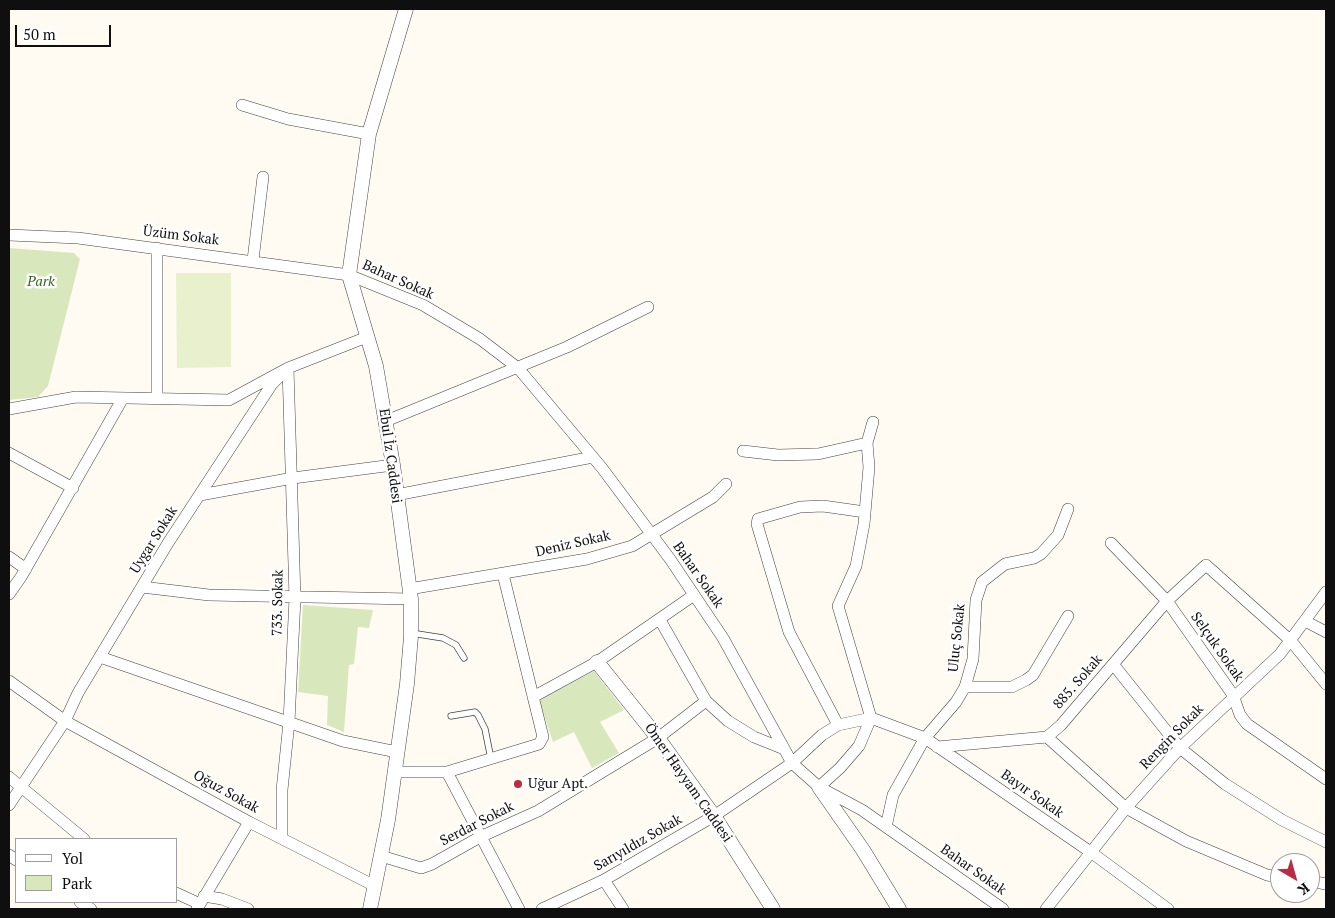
<!DOCTYPE html>
<html>
<head>
<meta charset="utf-8">
<style>
	body { margin:0 }
	#map { position:relative; width:1335px; height:918px; overflow:hidden; background:#fffbf2; font-family:"PT Serif",serif }
	canvas { display:block }
	.frame { position:absolute; inset:0; border:10px solid #0f0f0f; pointer-events:none }
	.legend { position:absolute; left:15px; top:838px; width:162px; height:65px; box-sizing:border-box; background:#fff; border:1px solid #9f9f9f; margin:0; padding:6px 9px; list-style:none; font-size:15px; color:#0f0f0f }
	.legend li { display:flex; align-items:center; gap:10px; height:25px }
	.legend b { width:25px; border:1px solid #9f9f9f }
	.north { position:absolute; left:1270px; top:853px; width:50px; height:50px; box-sizing:border-box; background:#fff; border:1px solid #9f9f9f; border-radius:50%; rotate:142deg; font-size:14px; font-weight:700; line-height:20px; text-align:center; color:#0f0f0f }
	.north::after { content:''; display:block; margin:auto; width:18px; height:22px; background:#bb2b42; clip-path:polygon(50% 0,100% 100%,50% 72%,0 100%) }
	.scale { position:absolute; left:15px; top:25px; width:96px; height:22px; box-sizing:border-box; border:2px solid #0f0f0f; border-top:0; padding-left:6px; font-size:15px; line-height:18px; white-space:nowrap; color:#0f0f0f; -webkit-text-stroke:4px #fff; paint-order:stroke }
</style>
</head>
<body>
<div id="map">
<canvas width="1335" height="918"></canvas>
<div class="frame"></div>
<ul class="legend">
<li><b style="height:6px;background:#fff"></b>Yol</li>
<li><b style="height:14px;background:#d8e8bc"></b>Park</li>
</ul>
<div class="north">K</div>
<div class="scale">50 m</div>
</div>
<script>
const c = document.querySelector('canvas').getContext('2d');
c.lineJoin = 'round';
function paint(path, color) { c.fillStyle = color; c.fill(path, 'evenodd'); }
const toPath = rows => new Path2D(rows.map(r => 'M' + r).join(''));
function trace(path, color, width, dash) { c.strokeStyle = color; c.lineWidth = width; c.lineCap = dash ? 'butt' : 'round'; c.setLineDash(dash || []); c.stroke(path); }
function label(font, color, halo, rows, align = 'center') {
  c.font = font + ' "PT Serif",serif'; c.lineWidth = 5; c.setLineDash([]); c.textBaseline = 'middle'; c.strokeStyle = halo; c.fillStyle = color; for (const [text, x, y, turn = 0] of rows) {
    c.save(); c.translate(x, y); c.rotate((+turn || 0) * Math.PI / 180); c.textAlign = isNaN(turn) ? turn : align; if (halo) c.strokeText(text, 0, 0); c.fillText(text, 0, 0); c.restore();
  }
}
const green = toPath([
	[9,248,74,253,80,259,48,386,38,397,9,400],
	[303,605,373,610,369,628,358,627,354,664,349,665,344,732,327,725,328,696,298,692],
	[594,671,624,710,600,722,619,753,592,768,574,732,553,742,539,700]
]);
const pitch = toPath([
	[176,273,231,273,231,367,177,368]
]);
const service = toPath([
	[411,633,443,638,456,645,464,658],
	[451,716,475,712,478,715,485,729,491,759]
]);
const minor = toPath([
	[242,105,288,119,369,134],
	[9,235,78,238,349,275,423,305,480,339,518,368,602,468,670,559,723,638,792,763,819,787,862,810,1003,909],
	[253,260,263,177],
	[157,399,157,248],
	[9,409,76,397,229,400,288,368,295,598,289,722,282,790,282,838],
	[386,421,567,347,648,307],
	[743,451,778,455,818,454,867,443],
	[9,453,73,488],
	[200,495,293,478,393,465],
	[396,495,593,457],
	[1111,543,1167,601,1233,695,1240,715,1247,724,1326,779],
	[9,557,26,569],
	[142,587,209,595,411,599],
	[409,589,587,559,632,546,713,497,726,484],
	[9,594,21,577,123,398],
	[660,620,706,701,728,721,754,737,784,749],
	[1305,621,1326,632],
	[100,657,343,741,397,752],
	[1113,664,1180,748,1225,784,1282,820,1326,842],
	[9,681,65,721,249,822,375,886],
	[965,687,1012,687,1026,680,1033,675,1068,616],
	[533,697,597,662,694,595],
	[871,718,925,738,1092,853,1168,909],
	[838,725,789,632,757,524,758,519,800,507,823,506,865,512],
	[1047,737,1126,808,1186,841,1267,875,1280,877],
	[937,747,1047,737,1061,725,1167,601,1206,565,1291,641,1326,684],
	[395,772,447,772,539,744,543,737,503,574],
	[447,772,519,909],
	[9,777,84,839],
	[819,787,840,768,859,746,871,718,838,606,856,566,864,524,869,467,867,443,873,422],
	[9,805,65,721,78,693,168,543,272,384,288,368,367,337],
	[886,827,893,795,925,738,956,702,965,687,973,659,976,600,982,582,1005,564,1034,558,1041,554,1058,535,1068,509],
	[9,855,16,860],
	[381,856,421,868,432,864,480,837,538,811,658,738,706,701],
	[604,880,623,909],
	[1310,881,1326,884],
	[176,893,200,904],
	[204,896,222,899,248,909],
	[80,902,91,909],
	[197,909,249,822],
	[542,909,604,880,714,816,792,763,822,735,838,725,871,718],
	[1046,909,1126,808,1180,748,1280,654,1326,592]
]);
const tertiary = toPath([
	[597,662,658,738,714,816,773,909],
	[819,787,863,850,899,909],
	[370,909,388,820,407,684,411,636,411,599,393,465,376,366,349,275,369,134,406,9]
]);
const markers = [
	[518,784,5,"#bb2b42"]
];
const streetNames = [
	["Üzüm Sokak",181,236,7],
	["Bahar Sokak",398,280,24],
	["Ebul İz Caddesi",390,456,82],
	["Uygar Sokak",154,540,-58],
	["Deniz Sokak",573,544,-13],
	["Bahar Sokak",698,575,55],
	["733. Sokak",278,603,-89],
	["Uluç Sokak",957,638,-84],
	["Selçuk Sokak",1217,647,55],
	["885. Sokak",1078,682,-49],
	["Rengin Sokak",1172,737,-46],
	["Ömer Hayyam Caddesi",688,783,55],
	["Oğuz Sokak",226,792,29],
	["Bayır Sokak",1032,794,35],
	["Serdar Sokak",477,824,-27],
	["Sarıyıldız Sokak",638,843,-30],
	["Bahar Sokak",973,870,35]
];
const parkNames = [
	["Park",41,282]
];
const poiNames = [
	["Uğur Apt.",528,784]
];
paint(green, '#d8e8bc');
paint(pitch, '#e8f0cd');
trace(service, '#424242', 7);
trace(minor, '#424242', 12);
trace(tertiary, '#424242', 15);
trace(service, '#fff', 5.5);
trace(minor, '#fff', 11);
trace(tertiary, '#fff', 14);
for (const [x, y, r, color] of markers) { const dot = new Path2D(); dot.arc(x, y, r, 0, 2 * Math.PI); c.fillStyle = color; c.fill(dot); trace(dot, '#fff', 2); }
label('14px', '#0f0f0f', '#fff', streetNames);
label('italic 14px', '#376521', '#fff', parkNames);
label('14px', '#0f0f0f', '#fff', poiNames, 'left');
</script>
</body>
</html>
